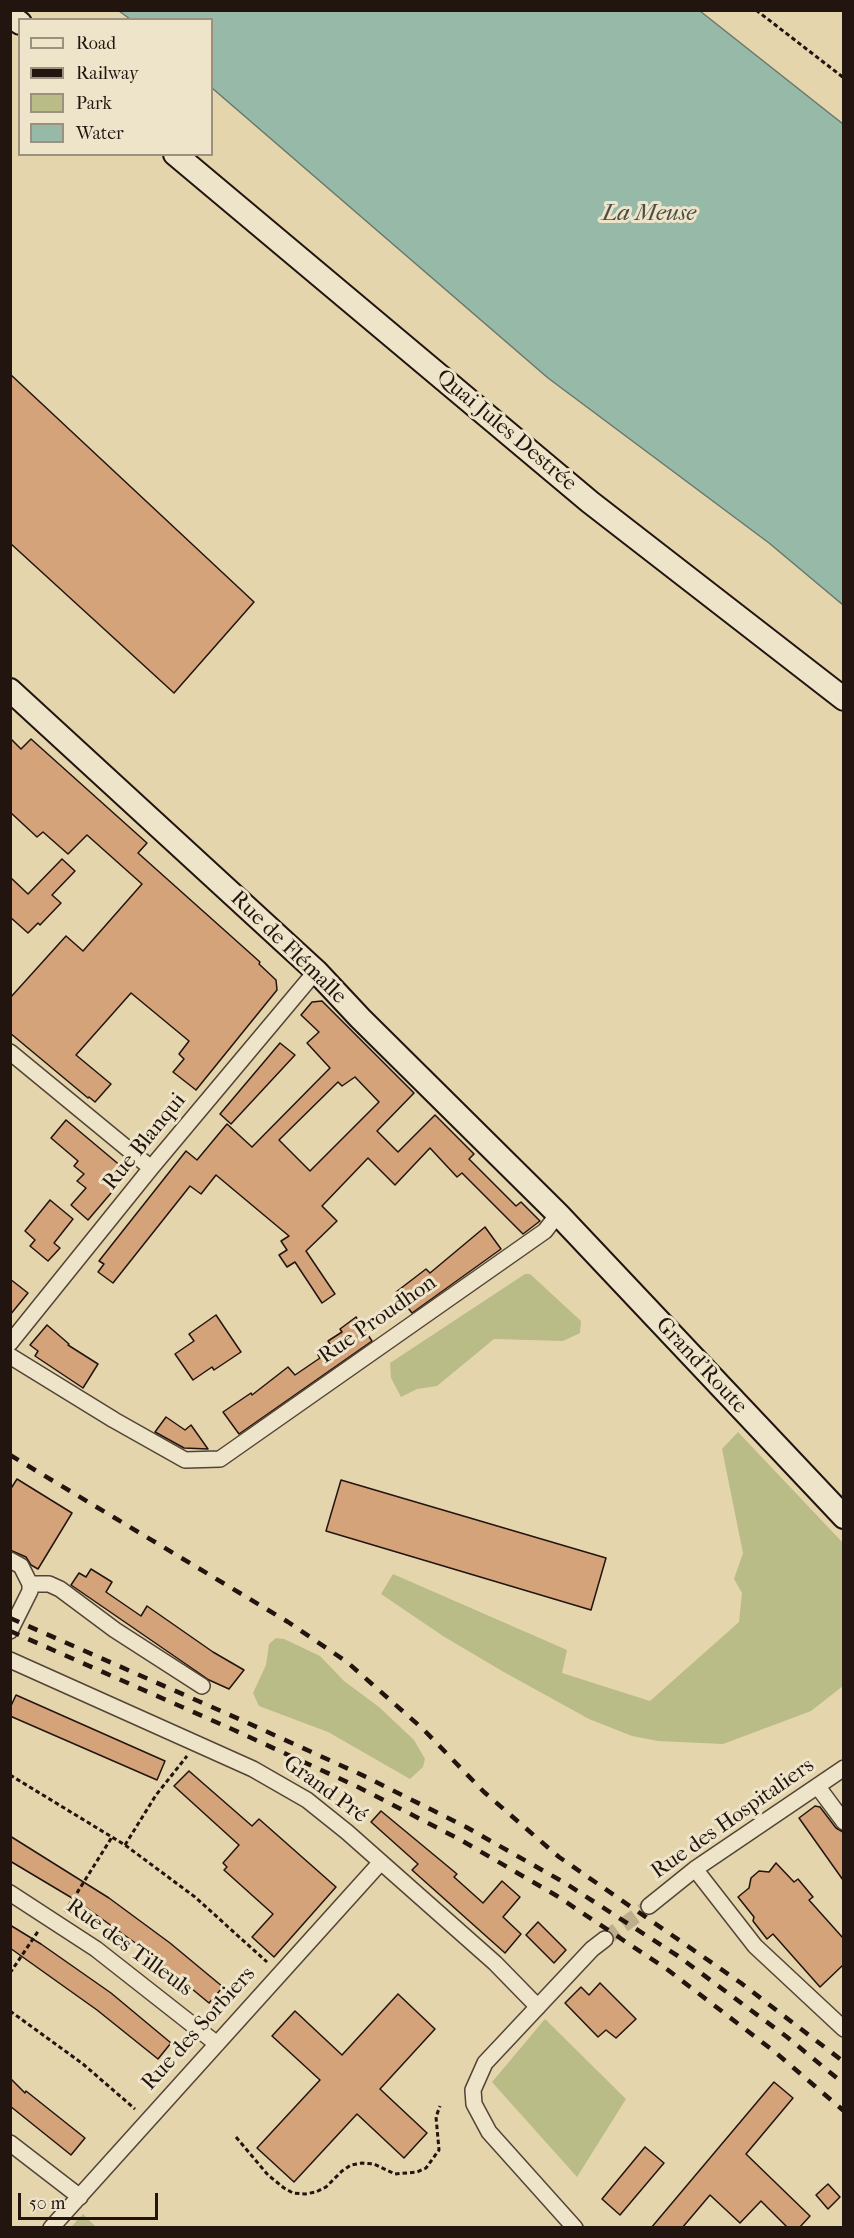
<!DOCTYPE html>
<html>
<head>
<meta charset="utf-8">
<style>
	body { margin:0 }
	#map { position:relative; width:854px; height:2238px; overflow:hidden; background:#e5d5ac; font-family:"IM FELL French Canon",serif }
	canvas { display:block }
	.frame { position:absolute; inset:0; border:12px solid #22140f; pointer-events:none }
	.legend { position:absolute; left:18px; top:18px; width:195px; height:138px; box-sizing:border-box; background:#eee4c9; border:2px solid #9c917f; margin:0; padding:8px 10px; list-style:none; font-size:18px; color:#22140f }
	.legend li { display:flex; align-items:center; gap:12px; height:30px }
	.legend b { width:30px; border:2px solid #9c917f }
	.scale { position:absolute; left:18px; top:2193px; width:140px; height:27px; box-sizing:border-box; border:3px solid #22140f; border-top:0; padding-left:8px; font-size:18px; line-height:21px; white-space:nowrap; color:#22140f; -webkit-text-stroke:4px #eee4c9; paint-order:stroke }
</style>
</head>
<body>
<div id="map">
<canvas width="854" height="2238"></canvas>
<div class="frame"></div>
<ul class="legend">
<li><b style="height:8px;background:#eee4c9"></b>Road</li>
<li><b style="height:8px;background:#22140f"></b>Railway</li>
<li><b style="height:16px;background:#b9bc86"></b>Park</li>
<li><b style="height:16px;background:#96b9a8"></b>Water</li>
</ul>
<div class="scale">50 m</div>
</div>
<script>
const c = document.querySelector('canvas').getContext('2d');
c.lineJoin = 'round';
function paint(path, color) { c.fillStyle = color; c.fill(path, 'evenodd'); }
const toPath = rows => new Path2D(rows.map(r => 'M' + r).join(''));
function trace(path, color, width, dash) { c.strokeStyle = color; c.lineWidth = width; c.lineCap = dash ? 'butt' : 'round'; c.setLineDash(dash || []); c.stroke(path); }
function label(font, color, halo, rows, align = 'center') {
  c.font = font + ' "IM FELL French Canon",serif'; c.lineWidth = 6; c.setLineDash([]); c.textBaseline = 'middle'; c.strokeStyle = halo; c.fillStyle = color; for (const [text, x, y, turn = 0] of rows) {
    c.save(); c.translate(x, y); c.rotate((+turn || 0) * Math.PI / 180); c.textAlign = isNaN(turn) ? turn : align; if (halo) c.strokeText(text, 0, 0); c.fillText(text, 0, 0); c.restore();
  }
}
const green = toPath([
	[525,1274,530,1274,581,1321,580,1333,563,1341,494,1339,437,1386,417,1389,401,1397,391,1378,390,1363],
	[738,1432,843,1543,843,1686,811,1711,723,1744,658,1741,632,1736,589,1719,502,1671,443,1636,381,1594,393,1574,567,1650,562,1673,650,1701,739,1622,742,1593,734,1579,743,1553,722,1449],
	[276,1638,284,1639,320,1656,344,1681,379,1707,414,1740,425,1759,423,1767,410,1779,328,1732,259,1706,253,1693,266,1665,269,1644],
	[545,2019,626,2099,577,2177,492,2082],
	[83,2214,96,2227,71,2227]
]);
const water = toPath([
	[119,11,700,11,843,124,843,605,769,543,548,378,212,88,212,20,130,19,119,11]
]);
const building = toPath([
	[10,374,254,602,174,693,10,543,10,374],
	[10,738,21,749,31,739,147,843,138,853,260,962,259,964,276,980,277,990,196,1090,173,1072,184,1059,179,1054,189,1041,131,993,76,1055,111,1084,95,1102,89,1097,88,1098,10,1033,10,998,66,936,83,951,142,884,87,835,68,854,43,832,37,837,10,812,10,738],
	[62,859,75,871,52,895,61,903,40,925,38,923,28,933,10,917,10,877,28,894,62,859],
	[322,1001,414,1093,377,1131,398,1152,435,1115,474,1154,469,1159,516,1206,521,1202,540,1221,523,1234,462,1173,457,1177,430,1148,395,1185,368,1158,322,1206,337,1221,306,1251,335,1294,322,1303,295,1262,287,1267,279,1255,287,1250,281,1241,289,1236,216,1175,201,1194,190,1186,113,1283,98,1272,104,1264,99,1261,186,1151,197,1160,227,1124,252,1147,330,1068,307,1043,319,1032,301,1015,312,1002,322,1001],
	[355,1077,379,1102,310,1171,279,1140,338,1082,342,1086,355,1077],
	[280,1043,295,1055,231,1124,220,1114,280,1043],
	[66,1120,122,1167,123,1179,88,1220,71,1205,86,1188,77,1181,84,1174,74,1166,78,1161,51,1138,66,1120],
	[50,1200,73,1219,54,1243,60,1248,48,1261,30,1246,35,1240,25,1231,50,1200],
	[485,1227,501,1249,412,1313,396,1292,426,1269,430,1273,485,1227],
	[10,1279,28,1293,10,1315,10,1279],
	[216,1315,241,1352,214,1370,212,1367,193,1380,175,1354,194,1341,189,1334,216,1315],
	[356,1317,372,1341,239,1434,223,1412,251,1393,252,1395,288,1367,295,1375,320,1358,317,1353,330,1344,328,1341,342,1332,340,1329,356,1317],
	[47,1325,69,1344,68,1345,98,1364,83,1388,35,1356,38,1351,30,1345,47,1325],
	[166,1417,185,1430,191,1425,208,1449,184,1448,155,1432,166,1417],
	[17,1479,72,1513,38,1569,31,1565,26,1557,10,1550,10,1490,17,1479],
	[341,1480,606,1558,591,1610,326,1531,341,1480],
	[91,1569,112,1582,106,1592,141,1616,147,1606,213,1652,244,1670,229,1689,209,1680,71,1585,79,1573,86,1577,91,1569],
	[16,1695,165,1761,157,1780,10,1716,10,1708,16,1695],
	[189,1771,252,1826,259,1819,336,1887,274,1957,252,1937,273,1914,224,1870,227,1867,223,1863,239,1845,174,1786,189,1771],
	[815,1806,820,1807,836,1828,843,1832,843,1880,799,1818,815,1806],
	[381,1811,457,1874,454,1877,483,1903,502,1881,520,1897,503,1917,521,1934,505,1953,412,1870,418,1864,371,1822,381,1811],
	[10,1836,109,1898,170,1943,223,1987,209,2003,145,1950,77,1901,10,1861,10,1836],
	[776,1863,794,1882,798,1879,813,1897,809,1900,843,1938,843,1965,820,1987,773,1934,767,1939,753,1921,754,1917,738,1897,749,1888,751,1878,759,1871,769,1872,776,1863],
	[538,1922,566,1950,554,1963,526,1935,538,1922],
	[10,1925,41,1944,111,1993,171,2043,158,2059,97,2010,10,1948,10,1925],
	[600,1983,636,2019,616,2038,606,2030,598,2037,565,2003,581,1987,589,1995,600,1983],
	[398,1994,435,2029,380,2089,427,2133,404,2158,357,2114,294,2182,257,2148,320,2080,272,2036,295,2011,342,2055,398,1994],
	[10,2078,25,2093,26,2091,85,2138,71,2155,10,2106,10,2078],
	[774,2082,793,2098,746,2154,810,2216,799,2228,788,2228,761,2201,740,2223,710,2195,682,2228,651,2228,774,2082],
	[645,2147,664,2163,620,2215,602,2199,645,2147],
	[828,2184,840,2197,828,2209,816,2195,828,2184]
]);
const streetTunnel = toPath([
	[605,1939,649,1906]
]);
const path = toPath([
	[756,10,844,78],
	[10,1775,125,1845,195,1897,267,1962],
	[125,1845,156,1795,187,1756],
	[65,1912,112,1837],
	[10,1973,39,1930],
	[10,2011,83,2064,135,2109],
	[236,2137,268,2175,284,2188,293,2193,305,2194,316,2192,326,2187,342,2171,351,2165,362,2163,374,2164,395,2174,417,2172,426,2168,439,2150,436,2117,440,2106]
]);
const street = toPath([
	[10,1052,151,1168],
	[10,1343,151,1168,316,971],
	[10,1356,114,1420,185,1460,220,1459,545,1231,558,1214],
	[10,1560,21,1566,30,1584,30,1591,10,1631],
	[30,1584,49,1584,60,1589,115,1630,202,1686],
	[10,1660,253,1769,307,1800,347,1832,495,1963,538,2007],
	[818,1787,844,1822],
	[695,1869,755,1946,844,2029],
	[10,1893,96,1949,217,2044],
	[649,1906,695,1869,844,1768],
	[10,2143,80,2197],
	[51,2228,381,1862],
	[575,2228,489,2132,474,2104,473,2090,485,2063,592,1949,605,1939]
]);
const secondary = toPath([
	[10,15,20,23],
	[175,154,590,502,844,699],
	[10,690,316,971,360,1018,558,1214,844,1517]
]);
const rail = toPath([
	[10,1455,288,1622,347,1662,423,1729,484,1792,559,1857,741,1983,844,2062],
	[10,1618,239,1719,362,1775,466,1827,565,1883,678,1956,787,2037,844,2084],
	[10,1631,234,1730,358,1787,459,1839,557,1896,668,1970,775,2052,844,2111]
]);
const streetNames = [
	["Quai Jules Destrée",506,431,40],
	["Rue de Flémalle",288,948,44],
	["Rue Blanqui",145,1142,-51],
	["Rue Proudhon",378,1320,-35],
	["Grand'Route",701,1366,47],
	["Grand Pré",325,1790,36],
	["Rue des Hospitaliers",733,1819,-35],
	["Rue des Tilleuls",129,1948,36],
	["Rue des Sorbiers",199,2029,-48]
];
const waterNames = [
	["La Meuse",649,214]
];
paint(green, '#b9bc86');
paint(water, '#96b9a8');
trace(water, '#68776b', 1.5);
paint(building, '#d4a37a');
trace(building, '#22140f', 1.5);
trace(streetTunnel, '#beae8d', 15, [15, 8]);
trace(street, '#534436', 18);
trace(secondary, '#22140f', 26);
trace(path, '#22140f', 3, [4.5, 3]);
trace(street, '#eee4c9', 15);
trace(secondary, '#eee4c9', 22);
trace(rail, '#22140f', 4.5, [10, 10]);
label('22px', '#22140f', '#eee4c9', streetNames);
label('italic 24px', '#4b4e45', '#eee4c9', waterNames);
</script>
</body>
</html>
